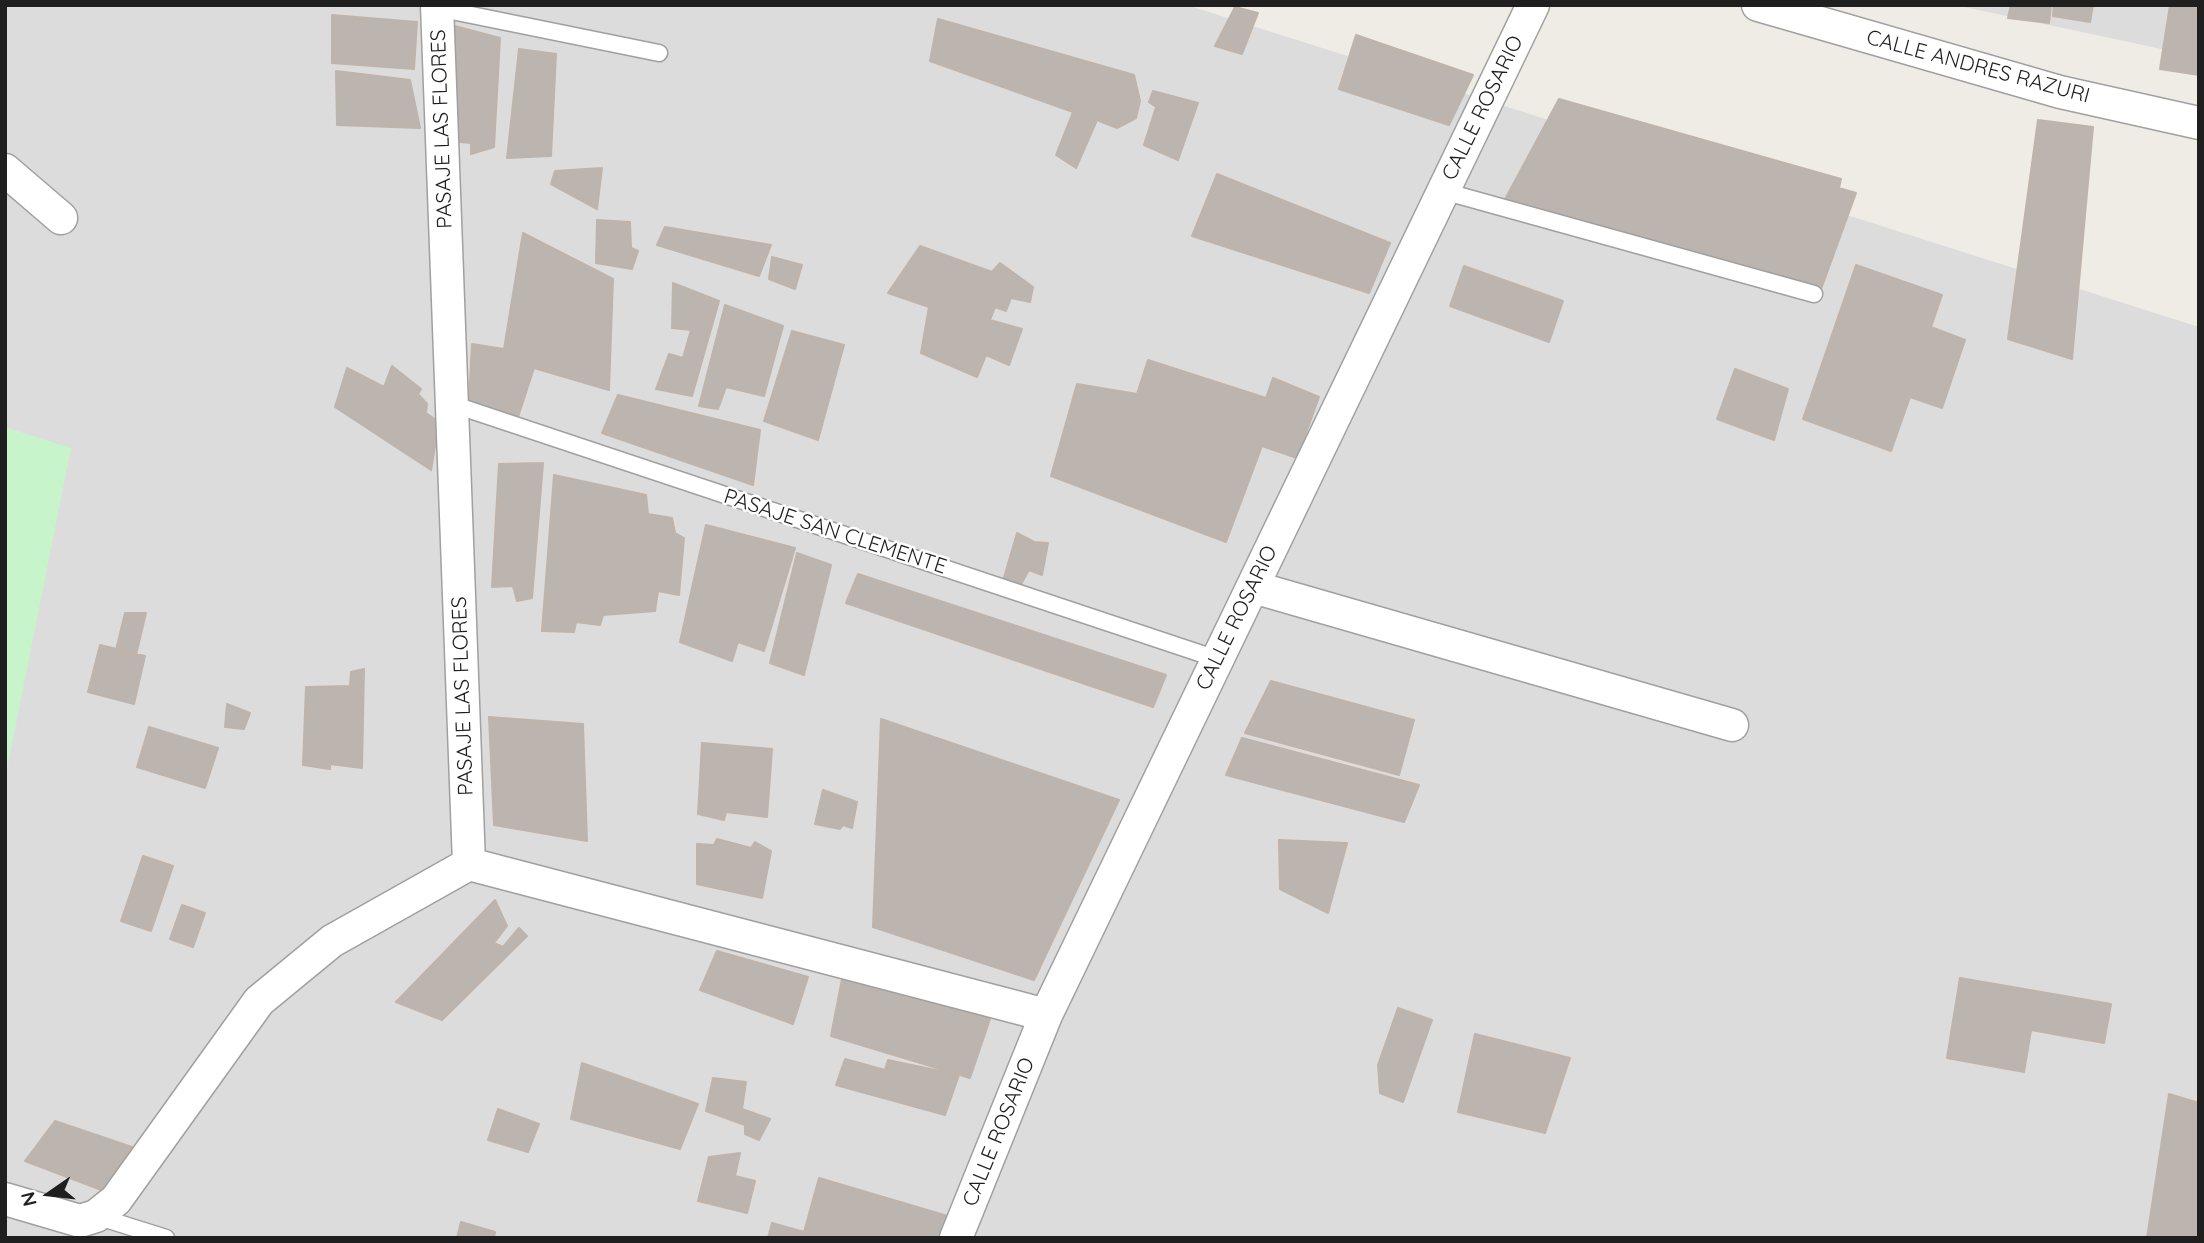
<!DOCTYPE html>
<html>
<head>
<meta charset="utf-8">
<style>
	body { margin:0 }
	#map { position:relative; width:2204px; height:1243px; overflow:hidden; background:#efece6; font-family:Quicksand,sans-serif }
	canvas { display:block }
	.frame { position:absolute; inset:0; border:7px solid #1f1f1f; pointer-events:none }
	.north { position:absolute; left:14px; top:1159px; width:70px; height:70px; -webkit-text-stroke:5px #fff; paint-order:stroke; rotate:256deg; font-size:19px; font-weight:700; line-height:28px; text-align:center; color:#1f1f1f }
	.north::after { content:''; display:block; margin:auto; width:24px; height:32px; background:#1f1f1f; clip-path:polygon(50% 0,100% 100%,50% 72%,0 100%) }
</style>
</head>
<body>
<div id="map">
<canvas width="2204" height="1243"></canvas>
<div class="frame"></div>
<div class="north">N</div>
</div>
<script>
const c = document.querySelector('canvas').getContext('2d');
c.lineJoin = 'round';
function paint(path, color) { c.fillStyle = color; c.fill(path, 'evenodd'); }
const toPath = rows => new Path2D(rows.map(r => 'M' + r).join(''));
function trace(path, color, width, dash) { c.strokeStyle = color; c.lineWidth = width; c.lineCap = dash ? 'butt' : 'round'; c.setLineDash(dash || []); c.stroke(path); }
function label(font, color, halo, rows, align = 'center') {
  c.font = font + ' Quicksand,sans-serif'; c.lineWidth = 5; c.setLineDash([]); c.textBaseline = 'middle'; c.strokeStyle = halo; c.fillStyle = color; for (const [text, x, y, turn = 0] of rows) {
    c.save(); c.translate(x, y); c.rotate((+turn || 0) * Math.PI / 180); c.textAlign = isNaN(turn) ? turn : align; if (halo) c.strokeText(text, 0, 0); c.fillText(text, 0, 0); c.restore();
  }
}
const residential = toPath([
	[5,5,1187,5,2199,327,2199,1238,5,1238],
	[1955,5,2199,5,2199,57]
]);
const park = toPath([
	[5,427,71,448,5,779]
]);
const building = toPath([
	[2011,5,2051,5,2049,23,2008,18,2011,5],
	[2054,5,2093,5,2090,22,2053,16,2054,5],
	[2170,5,2199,5,2199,75,2160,69,2170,5],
	[1235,7,1258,13,1242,54,1215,46,1235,7],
	[332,15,417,22,414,69,332,63,332,15],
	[938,19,1134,75,1140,101,1136,118,1117,128,1097,120,1076,168,1056,155,1073,112,930,61,938,19],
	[447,24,500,38,494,147,471,154,471,143,450,141,447,24],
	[1356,35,1473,75,1449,125,1339,89,1356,35],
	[519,49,556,54,551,156,507,158,519,49],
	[336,71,410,80,420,128,337,125,336,71],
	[1153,91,1198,103,1178,160,1144,145,1156,107,1149,102,1153,91],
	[1559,99,1841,179,1839,188,1856,193,1820,292,1502,205,1559,99],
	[2038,120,2093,127,2072,359,2008,339,2038,120],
	[602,168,597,209,551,184,555,171,602,168],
	[1217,174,1390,243,1369,293,1192,236,1217,174],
	[597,220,630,222,631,248,638,251,632,269,596,263,597,220],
	[665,227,771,245,759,276,657,245,665,227],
	[523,233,613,279,609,390,534,368,518,417,469,401,472,344,504,349,523,233],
	[920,246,992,272,1000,263,1033,287,1030,302,1011,298,1006,311,995,307,990,320,1022,329,1009,365,986,355,977,377,921,353,929,307,888,293,920,246],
	[772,257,802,265,795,289,769,279,772,257],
	[1856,265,1942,295,1931,327,1965,340,1942,408,1910,397,1891,451,1803,419,1856,265],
	[1464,266,1563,301,1549,342,1450,306,1464,266],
	[673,283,719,301,692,396,656,389,669,354,683,358,691,330,672,328,673,283],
	[725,305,783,326,764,396,726,387,718,409,699,406,725,305],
	[792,331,844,345,818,440,764,421,792,331],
	[1148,360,1266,398,1273,378,1319,397,1297,458,1262,446,1226,542,1051,476,1077,384,1137,394,1148,360],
	[392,366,421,389,418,394,427,404,426,413,439,422,431,470,335,407,347,368,384,387,392,366],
	[1735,369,1788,389,1774,440,1717,419,1735,369],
	[618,395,760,430,753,485,602,433,618,395],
	[543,463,532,598,517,601,513,586,492,587,499,464,543,463],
	[554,475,646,495,648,514,672,518,675,533,684,538,679,595,658,591,655,611,603,615,600,625,576,622,574,632,542,631,554,475],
	[706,525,795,548,764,651,738,642,732,661,680,642,706,525],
	[1017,533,1034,542,1048,543,1042,575,1029,570,1020,586,1003,581,1017,533],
	[797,553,831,565,804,675,770,663,797,553],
	[858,574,1166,675,1153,707,846,603,858,574],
	[125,613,146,613,136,655,116,650,125,613],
	[100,645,145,656,134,704,88,692,100,645],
	[364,669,362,768,330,764,330,769,303,765,306,687,350,686,351,672,364,669],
	[1271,681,1414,720,1399,775,1245,733,1271,681],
	[227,704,250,713,244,729,225,727,227,704],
	[489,717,583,724,587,841,494,825,489,717],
	[881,719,1119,800,1034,980,873,927,881,719],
	[149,727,218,748,205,788,137,767,149,727],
	[1242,738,1419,785,1404,822,1226,775,1242,738],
	[702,743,772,749,767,817,726,812,724,820,698,814,702,743],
	[823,790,857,802,852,828,843,825,840,829,815,824,823,790],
	[717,839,751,848,755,842,771,851,762,898,697,884,697,844,714,845,717,839],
	[1279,840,1347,843,1328,913,1280,889,1279,840],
	[143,856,173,866,151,931,121,921,143,856],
	[495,900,507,926,494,943,503,947,519,928,527,936,442,1020,396,1002,495,900],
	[182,905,205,913,193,947,170,939,182,905],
	[717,951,808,977,793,1024,700,990,717,951],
	[843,974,990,1019,970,1078,831,1036,843,974],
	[1960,978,2111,1004,2104,1043,2031,1030,2024,1072,1947,1058,1960,978],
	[1398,1008,1432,1020,1403,1102,1380,1093,1378,1065,1398,1008],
	[1475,1034,1570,1058,1545,1133,1458,1112,1475,1034],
	[845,1059,885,1070,888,1060,959,1075,945,1115,836,1085,845,1059],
	[582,1063,698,1104,680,1149,571,1119,582,1063],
	[713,1078,746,1082,742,1109,770,1119,759,1140,745,1134,745,1125,706,1111,713,1078],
	[2169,1094,2199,1103,2199,1238,2147,1238,2169,1094],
	[498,1109,539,1124,528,1152,488,1140,498,1109],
	[55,1121,132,1147,104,1191,25,1161,55,1121],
	[740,1153,735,1176,755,1181,747,1213,698,1201,709,1157,740,1153],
	[819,1178,951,1217,944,1238,768,1238,772,1223,804,1232,819,1178],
	[461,1222,495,1232,494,1238,457,1238,461,1222]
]);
const lane = toPath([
	[437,8,659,53],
	[1443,191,1814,294],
	[452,404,1217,659],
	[96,1216,166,1238]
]);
const street = toPath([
	[1758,5,2060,92,2199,123],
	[5,170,61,218],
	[1253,587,1732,725],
	[469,864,1046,1015],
	[5,1199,80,1221,96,1216,116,1200,259,1001,332,941,469,864,437,5],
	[956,1238,1046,1015,1533,5]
]);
const streetNames = [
	["CALLE ANDRES RAZURI",1978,67,15],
	["CALLE ROSARIO",1483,108,-64],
	["PASAJE LAS FLORES",442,129,-92],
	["PASAJE SAN CLEMENTE",835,532,18],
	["CALLE ROSARIO",1237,618,-64],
	["PASAJE LAS FLORES",463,696,-92],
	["CALLE ROSARIO",999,1132,-68]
];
paint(residential, '#dddcdc');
paint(park, '#c7f4ca');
paint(building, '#bcb5af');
trace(building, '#bfb3aa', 2);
trace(lane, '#a0a0a0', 19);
trace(street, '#a0a0a0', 35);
trace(lane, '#fff', 16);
trace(street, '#fff', 32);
label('21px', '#1f1f1f', '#fff', streetNames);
</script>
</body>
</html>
